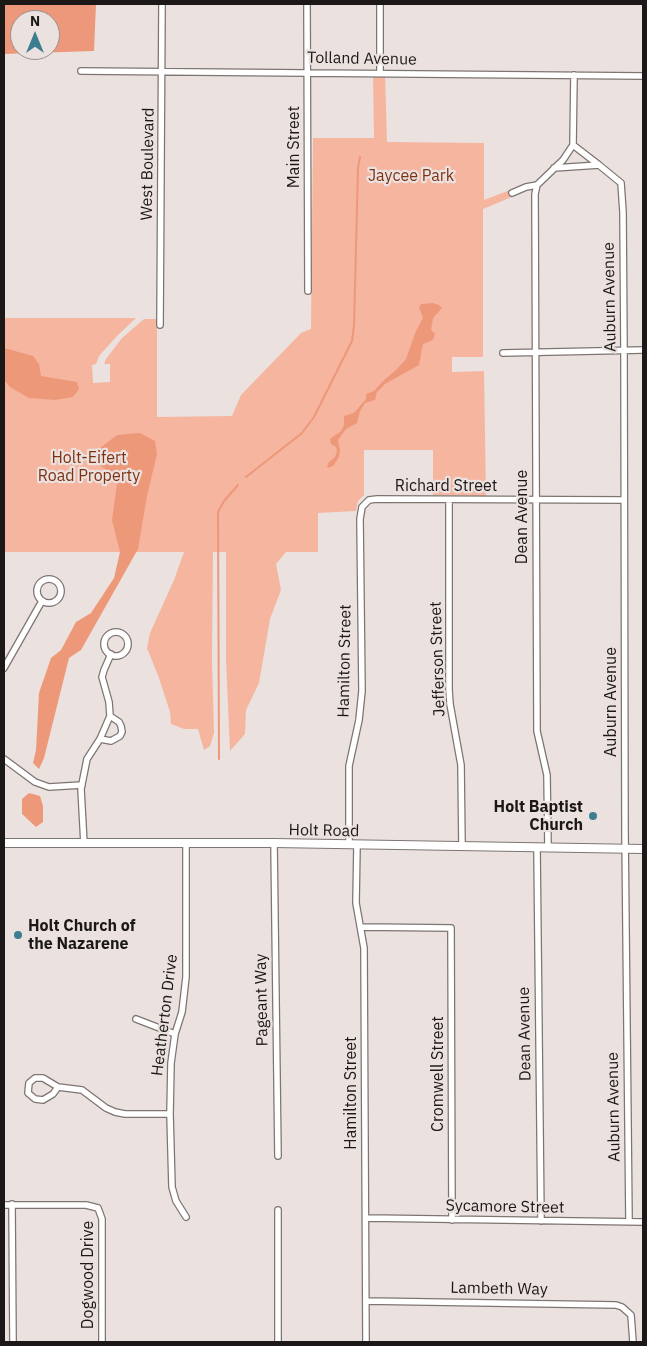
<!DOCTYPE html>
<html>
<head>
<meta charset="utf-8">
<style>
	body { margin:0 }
	#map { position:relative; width:647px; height:1346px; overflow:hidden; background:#ebe2df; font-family:"IBM Plex Sans",sans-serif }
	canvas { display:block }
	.frame { position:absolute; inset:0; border:5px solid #1b1817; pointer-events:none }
	.north { position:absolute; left:10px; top:10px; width:50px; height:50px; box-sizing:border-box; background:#ebe2df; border:1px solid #98918f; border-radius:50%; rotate:0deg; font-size:14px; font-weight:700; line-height:20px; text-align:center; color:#1b1817 }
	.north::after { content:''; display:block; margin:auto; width:18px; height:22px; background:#3d7d91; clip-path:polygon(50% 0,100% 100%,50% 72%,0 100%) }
</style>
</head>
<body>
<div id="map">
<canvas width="647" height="1346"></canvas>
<div class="frame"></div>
<div class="north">N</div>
</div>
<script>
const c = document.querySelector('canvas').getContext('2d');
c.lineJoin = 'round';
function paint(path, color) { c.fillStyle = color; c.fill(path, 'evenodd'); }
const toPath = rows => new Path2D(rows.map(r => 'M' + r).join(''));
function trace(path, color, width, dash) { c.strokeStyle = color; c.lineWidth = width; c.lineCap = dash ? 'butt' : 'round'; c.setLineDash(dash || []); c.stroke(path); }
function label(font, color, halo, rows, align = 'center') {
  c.font = font + ' "IBM Plex Sans",sans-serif'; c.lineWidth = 4.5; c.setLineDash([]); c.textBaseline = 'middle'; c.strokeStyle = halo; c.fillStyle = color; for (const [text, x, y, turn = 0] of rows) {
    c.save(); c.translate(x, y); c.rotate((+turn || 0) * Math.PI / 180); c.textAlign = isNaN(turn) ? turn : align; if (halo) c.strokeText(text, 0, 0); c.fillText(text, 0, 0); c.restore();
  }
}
const green = toPath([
	[373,73,385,73,387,142,484,143,484,200,510,190,514,196,483,209,483,357,452,357,452,372,484,371,486,496,433,495,433,450,364,450,364,495,358,501,356,511,318,513,318,552,286,552,276,564,281,590,270,619,259,683,246,710,245,734,230,751,226,660,226,552,213,552,212,660,214,733,210,746,204,750,198,729,184,729,171,724,170,712,159,678,147,648,150,633,174,580,184,552,4,552,4,318,136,318,117,336,99,356,96,364,92,365,93,383,110,382,110,364,104,364,106,359,122,338,144,319,157,319,157,417,232,416,241,395,301,333,311,329,313,138,374,138]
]);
const forest = toPath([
	[4,4,96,4,94,51,4,54],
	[20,20,50,20,50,50,20,50]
]);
const water = toPath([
	[433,303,439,305,442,308,433,318,431,330,435,334,433,340,423,344,419,365,385,384,377,392,375,400,365,403,360,411,357,423,346,429,338,440,340,450,339,457,333,466,328,468,327,467,329,462,335,457,337,451,336,447,331,444,330,439,341,431,344,425,344,416,354,413,366,399,366,394,374,391,383,381,396,370,406,359,416,331,423,318,419,307,421,304],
	[4,348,33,356,39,364,41,376,77,382,79,389,73,397,55,400,29,398,10,387,4,380],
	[140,433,155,441,157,454,147,496,138,549,81,650,69,658,44,758,39,769,33,763,36,750,39,693,51,658,61,650,76,622,91,613,114,578,120,552,112,520,117,484,110,473,96,462,95,452,117,435],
	[29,793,40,796,43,806,43,822,36,827,22,814,22,799]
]);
const stream = toPath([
	[246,477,302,433,314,417,352,341,354,326,358,168,360,157],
	[219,759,218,512,224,501,238,485]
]);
const street = toPath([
	[307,4,308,291],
	[81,71,643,76],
	[380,73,380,4],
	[573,145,599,165],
	[554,168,599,165,621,183,623,212,624,350,625,832,629,1221],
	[537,185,535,194,537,731,547,775,548,848],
	[512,193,526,187,537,185,563,160,573,145,574,75],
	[160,325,162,4],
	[503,353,643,350],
	[449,500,449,689,450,704,461,765,462,847],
	'37 591a12 12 0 1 1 24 0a12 12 0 1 1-24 0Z',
	'104 644a12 12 0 1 1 24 0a12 12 0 1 1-24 0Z',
	[4,668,42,601],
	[100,739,111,741,120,736,122,732,121,726,119,722,110,716],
	[4,759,35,782,49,787,82,785],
	[274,843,278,1156],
	[84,844,81,789,87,759,100,739,110,716,109,702,102,677,104,670,111,654],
	[349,845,349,766,359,720,362,691,360,519,362,507,369,500,377,499,624,500],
	[357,845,356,903,364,948,366,1342],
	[537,848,541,1221],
	[361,927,451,928,452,1220],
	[136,1019,175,1034],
	[58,1087,53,1094,43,1100,35,1099,28,1093,29,1083,35,1078,43,1078,58,1087,82,1090,106,1108,115,1112,125,1114,170,1114],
	[12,1204,13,1342],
	[4,1205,86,1205,98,1208,102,1219,102,1342],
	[278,1210,278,1342],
	[186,1217,176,1201,172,1187,170,1114,171,1063,175,1034,182,1012,186,977,186,844],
	[366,1218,643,1222],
	[366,1301,616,1305,622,1307,631,1315,633,1342]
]);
const secondary = toPath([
	[4,843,274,843,643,849]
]);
const markers = [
	[593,816,5,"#3d7d91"],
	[18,935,5,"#3d7d91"]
];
const streetNames = [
	["Tolland Avenue",362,59,1],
	["Main Street",294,147,-90],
	["West Boulevard",148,164,-89],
	["Auburn Avenue",610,297,-91],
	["Richard Street",446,486],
	["Dean Avenue",522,517,-90],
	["Jefferson Street",438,659,-92],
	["Hamilton Street",345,661,-89],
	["Auburn Avenue",611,702,-90],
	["Holt Road",324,831,1],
	["Pageant Way",262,1000,-91],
	["Heatherton Drive",165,1015,-83],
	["Dean Avenue",525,1034,-91],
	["Cromwell Street",438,1074,-90],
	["Hamilton Street",351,1093,-90],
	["Auburn Avenue",614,1107,-91],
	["Sycamore Street",505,1207,1],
	["Dogwood Drive",88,1275,-90],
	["Lambeth Way",499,1289,1]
];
const parkNames = [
	["Jaycee Park",411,176],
	["Holt-Eifert",89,458],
	["Road Property",89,476]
];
const poiNames = [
	["Holt Baptist",583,807],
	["Church",583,825],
	["Holt Church of",28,926,"left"],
	["the Nazarene",28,944,"left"]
];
paint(green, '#f5b59f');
paint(forest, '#ed987a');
paint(water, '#ee987a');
trace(stream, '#ee987a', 2);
trace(street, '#7d7572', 8);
trace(secondary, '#7d7572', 10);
trace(street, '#fff', 5.5);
trace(secondary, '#fff', 8);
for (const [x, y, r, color] of markers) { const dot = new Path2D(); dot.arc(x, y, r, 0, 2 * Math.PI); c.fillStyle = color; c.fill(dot); trace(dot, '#ebe2df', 2); }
label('16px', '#1b1817', '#ebe2df', streetNames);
label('16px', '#7e3214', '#ebe2df', parkNames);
label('bold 16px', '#1b1817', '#ebe2df', poiNames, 'right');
</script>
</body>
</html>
